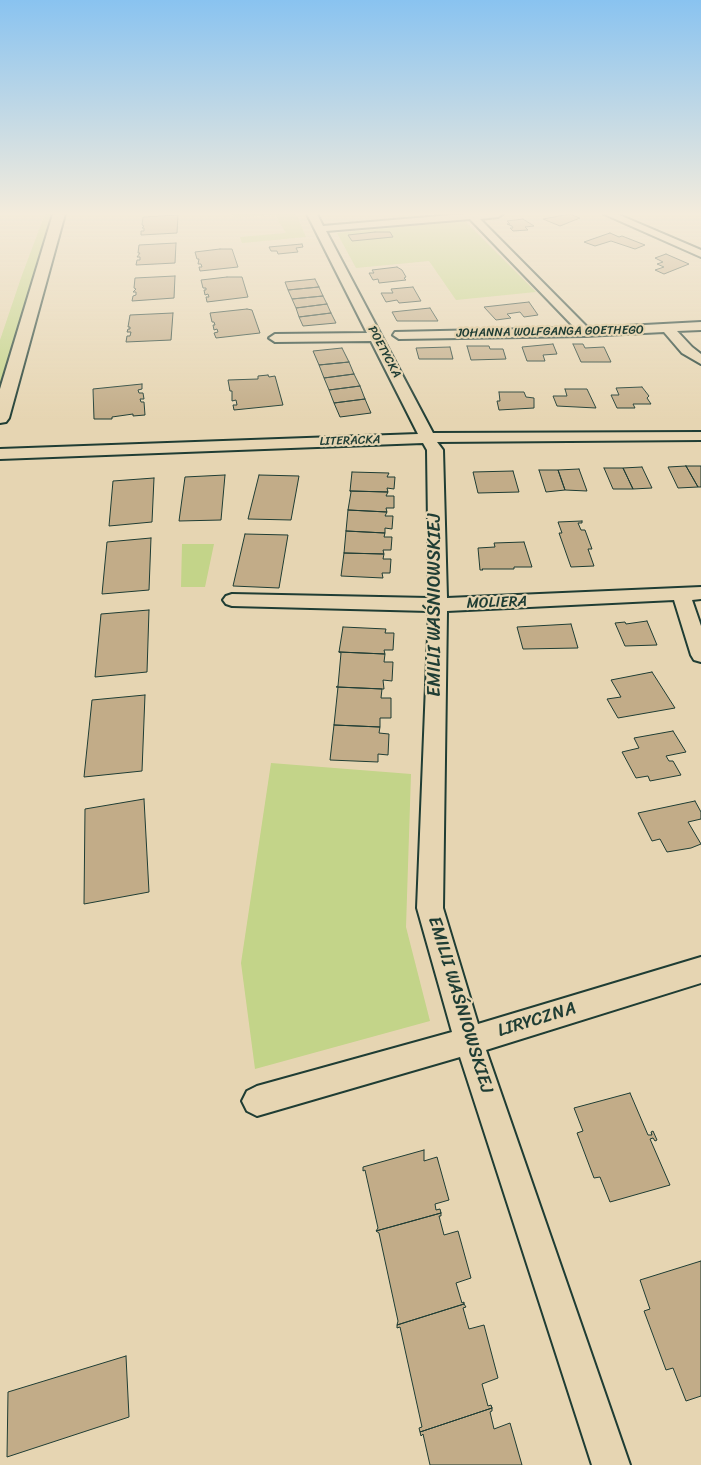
<!DOCTYPE html>
<html>
<head>
<meta charset="utf-8">
<style>
	body { margin:0 }
	canvas { display:block; background:#e6d5b2 }
</style>
</head>
<body>
<canvas width="701" height="1465"></canvas>
<script>
const c = document.querySelector('canvas').getContext('2d');
c.lineJoin = 'round';
function paint(path, color) { c.fillStyle = color; c.fill(path, 'evenodd'); }
const toPath = rows => new Path2D(rows.map(r => 'M' + r).join(''));
function trace(path, color, width, dash) { c.strokeStyle = color; c.lineWidth = width; c.lineCap = dash ? 'butt' : 'round'; c.setLineDash(dash || []); c.stroke(path); }
function label(font, color, halo, rows, align = 'center') {
  c.font = font + ' Sriracha,sans-serif'; c.lineWidth = 4.5; c.setLineDash([]); c.textBaseline = 'middle'; c.strokeStyle = halo; c.fillStyle = color; for (const [text, x, y, turn = 0] of rows) {
    c.save(); c.translate(x, y); c.rotate((+turn || 0) * Math.PI / 180); c.textAlign = isNaN(turn) ? turn : align; if (halo) c.strokeText(text, 0, 0); c.fillText(text, 0, 0); c.restore();
  }
}
const green = toPath([
	[45,214,56,214,0,392,0,340,22,275],
	[232,214,296,214,306,237,242,243,240,237,286,233,275,215,234,218],
	[465,221,536,292,456,300,429,261,356,268,337,233],
	[182,544,214,544,205,587,181,587],
	[271,763,411,774,406,927,430,1021,255,1069,241,963]
]);
const building = toPath([
	[570,214,580,218,560,226,543,219,570,214],
	[178,215,177,233,141,235,141,231,144,231,144,228,142,228,144,226,142,225,143,217,178,215],
	[523,219,534,226,525,227,528,230,513,231,510,228,513,228,512,226,507,224,510,224,507,221,523,219],
	[375,232,390,232,393,237,352,241,348,235,375,232],
	[610,233,619,237,622,236,645,245,635,249,611,241,595,246,584,242,610,233],
	[176,243,175,263,136,265,137,260,140,260,140,257,137,257,140,253,138,253,139,245,176,243],
	[302,244,303,247,296,248,298,252,278,254,277,251,271,251,269,247,302,244],
	[220,249,232,249,238,267,200,271,199,267,202,267,201,264,198,264,199,259,197,259,195,252,220,249],
	[666,254,689,264,664,274,655,270,664,267,657,264,663,262,655,258,666,254],
	[397,267,402,270,406,277,404,278,406,280,379,283,378,279,373,280,369,273,374,273,372,270,397,267],
	[175,276,174,298,132,301,133,296,136,295,136,292,133,292,136,289,134,288,135,278,175,276],
	[227,277,242,277,248,297,207,302,206,297,209,297,208,294,205,295,204,290,206,290,206,288,203,288,201,280,227,277],
	[315,279,319,287,288,290,285,282,315,279],
	[319,287,323,296,292,299,288,290,319,287],
	[413,287,421,301,399,303,397,300,386,302,381,293,393,293,391,289,413,287],
	[323,296,327,304,296,308,292,299,323,296],
	[529,302,538,315,524,317,520,312,507,314,511,318,496,320,484,307,529,302],
	[327,304,331,313,299,317,296,308,327,304],
	[430,308,438,321,397,321,392,312,430,308],
	[247,309,252,310,260,333,216,338,214,333,218,332,217,329,214,330,213,325,215,325,214,322,212,322,210,313,247,309],
	[173,313,171,340,126,342,127,336,130,336,131,332,127,332,128,329,130,329,130,327,128,327,130,315,173,313],
	[331,313,336,323,303,326,299,317,331,313],
	[553,344,557,354,543,355,545,361,527,361,522,347,553,344],
	[573,344,583,344,585,348,604,347,611,362,581,362,573,344],
	[467,346,489,346,490,349,503,349,506,359,471,360,467,346],
	[450,347,453,359,419,359,416,348,450,347],
	[342,348,349,362,319,365,313,351,342,348],
	[349,362,354,374,324,378,319,365,349,362],
	[354,374,360,386,329,390,324,378,354,374],
	[268,375,269,377,275,376,283,405,234,410,233,405,237,405,236,400,232,401,232,391,230,391,228,380,258,379,258,376,268,375],
	[142,384,142,389,138,390,139,393,143,393,144,399,140,399,141,402,144,402,145,415,133,416,133,414,112,417,112,419,94,419,93,389,142,384],
	[360,386,365,399,334,403,329,390,360,386],
	[642,387,649,396,647,398,651,404,633,404,635,408,617,408,611,395,619,395,616,388,642,387],
	[565,389,587,389,596,408,557,406,553,396,567,396,565,389],
	[499,392,524,392,526,397,534,398,534,408,499,410,497,401,500,401,499,392],
	[365,399,371,413,340,417,334,403,365,399],
	[686,466,701,466,701,487,698,487,686,466],
	[686,466,698,487,678,488,668,467,686,466],
	[642,467,652,488,633,489,623,468,642,467],
	[604,468,623,468,633,489,613,489,604,468],
	[579,469,587,491,565,490,558,470,579,469],
	[539,470,558,470,565,490,546,492,539,470],
	[513,471,519,492,478,493,473,472,513,471],
	[352,472,389,473,387,477,395,477,394,489,387,488,388,492,350,491,352,472],
	[225,475,221,520,179,521,185,477,225,475],
	[259,475,299,476,291,520,248,519,259,475],
	[154,478,152,522,109,526,113,481,154,478],
	[350,491,388,492,386,496,394,496,394,508,386,508,387,512,348,510,351,492,350,491],
	[348,510,387,512,385,516,393,516,392,529,385,528,385,533,346,531,348,510],
	[582,521,582,523,578,523,581,530,585,530,592,549,588,549,594,566,571,567,559,533,562,533,558,522,582,521],
	[346,531,385,533,384,537,392,537,391,550,383,550,384,554,344,553,346,531],
	[245,534,288,535,279,588,233,586,245,534],
	[151,538,149,590,102,594,107,542,151,538],
	[524,542,532,567,514,567,514,569,482,569,483,570,480,570,478,548,495,547,494,543,524,542],
	[344,553,384,554,383,559,391,559,390,573,382,573,383,578,341,576,344,553],
	[149,610,147,672,95,677,101,614,149,610],
	[647,621,657,645,625,646,615,623,625,622,626,624,647,621],
	[571,624,578,648,523,649,517,627,571,624],
	[343,627,386,629,385,633,394,633,393,650,384,650,385,654,339,652,343,627],
	[339,652,385,654,384,662,393,662,392,681,383,680,384,689,336,687,338,686,341,653,339,652],
	[652,672,675,708,618,718,607,699,621,697,611,680,652,672],
	[338,687,382,689,381,698,391,698,391,718,380,718,380,727,334,725,338,687],
	[145,695,142,771,84,777,92,700,145,695],
	[334,725,380,727,379,733,389,734,388,755,378,754,378,762,330,760,334,725],
	[673,731,686,752,666,756,669,761,673,761,681,775,650,781,648,776,636,778,622,752,639,748,634,738,673,731],
	[144,799,149,892,84,904,85,809,144,799],
	[695,801,701,812,701,819,688,822,701,844,691,848,667,852,660,839,652,841,638,813,695,801],
	[630,1093,648,1135,652,1135,651,1132,653,1131,657,1140,655,1141,653,1138,650,1139,670,1185,610,1202,600,1177,594,1178,577,1133,583,1131,574,1108,630,1093],
	[424,1150,424,1161,437,1157,449,1200,435,1204,436,1210,440,1209,441,1213,376,1231,378,1228,365,1170,363,1171,363,1167,424,1150],
	[441,1213,441,1216,439,1216,444,1235,458,1231,471,1278,456,1283,462,1303,464,1302,464,1304,397,1325,398,1321,379,1233,376,1231,441,1213],
	[701,1261,701,1396,686,1401,673,1368,666,1370,644,1311,650,1309,640,1280,701,1261],
	[464,1304,466,1307,463,1308,469,1329,484,1325,498,1378,482,1384,488,1406,491,1405,492,1408,420,1432,419,1428,422,1427,400,1327,397,1328,397,1325,464,1304],
	[126,1356,129,1417,7,1457,8,1392,126,1356],
	[492,1408,492,1411,490,1412,494,1429,510,1423,522,1465,430,1465,423,1434,421,1436,420,1432,492,1408]
]);
const minor = toPath([
	[307,214,317,214,323,226,463,214,503,214,498,217,480,219,588,328,701,322,701,330,677,331,692,347,701,354,701,364,682,353,664,332,585,336,399,339,393,335,395,332,575,328,470,219,326,231,433,433,701,432,701,440,437,442,443,450,447,598,701,587,701,599,692,600,701,626,701,662,694,660,691,655,674,600,447,611,443,908,478,1024,701,957,701,983,486,1050,630,1465,592,1465,460,1057,257,1116,247,1111,242,1101,247,1091,257,1086,452,1032,417,908,429,611,232,606,226,604,223,600,226,596,232,594,429,598,427,450,423,443,0,459,0,449,418,434,371,341,275,342,269,338,275,334,367,333,307,214],
	[604,214,617,214,701,250,701,257,604,214]
]);
const tertiary = toPath([
	[53,214,65,214,9,418,6,422,0,423,0,389,53,214]
]);
const farStreetnames = [
	["JOHANNA WOLFGANGA GOETHEGO",550,332,-1],
	["POETYCKA",384,352,62],
	["LITERACKA",350,441,-2]
];
const streetNames = [
	["MOLIERA",497,603,-2]
];
const nearStreetnames = [
	["EMILII WAŚNIOWSKIEJ",435,605,-90],
	["EMILII WAŚNIOWSKIEJ",460,1005,73],
	["LIRYCZNA",537,1020,-17]
];
paint(green, '#c3d489');
paint(building, '#c2ac88');
trace(building, '#1f3d34', 1);
trace(minor, '#1f3d34', 4);
trace(tertiary, '#1f3d34', 4);
paint(minor, '#e6d5b2');
paint(tertiary, '#e6d5b2');
const sky = c.createLinearGradient(0, 0, 0, 419);
sky.addColorStop(0, '#89c3f0');
sky.addColorStop(0.51, '#f4ecdc');
sky.addColorStop(1, '#f4ecdc00');
c.fillStyle = sky;
c.fillRect(0, 0, 701, 419);
label('12px', '#1f3d34', '#e6d5b2', farStreetnames);
label('15px', '#1f3d34', '#e6d5b2', streetNames);
label('18px', '#1f3d34', '#e6d5b2', nearStreetnames);
</script>
</body>
</html>
